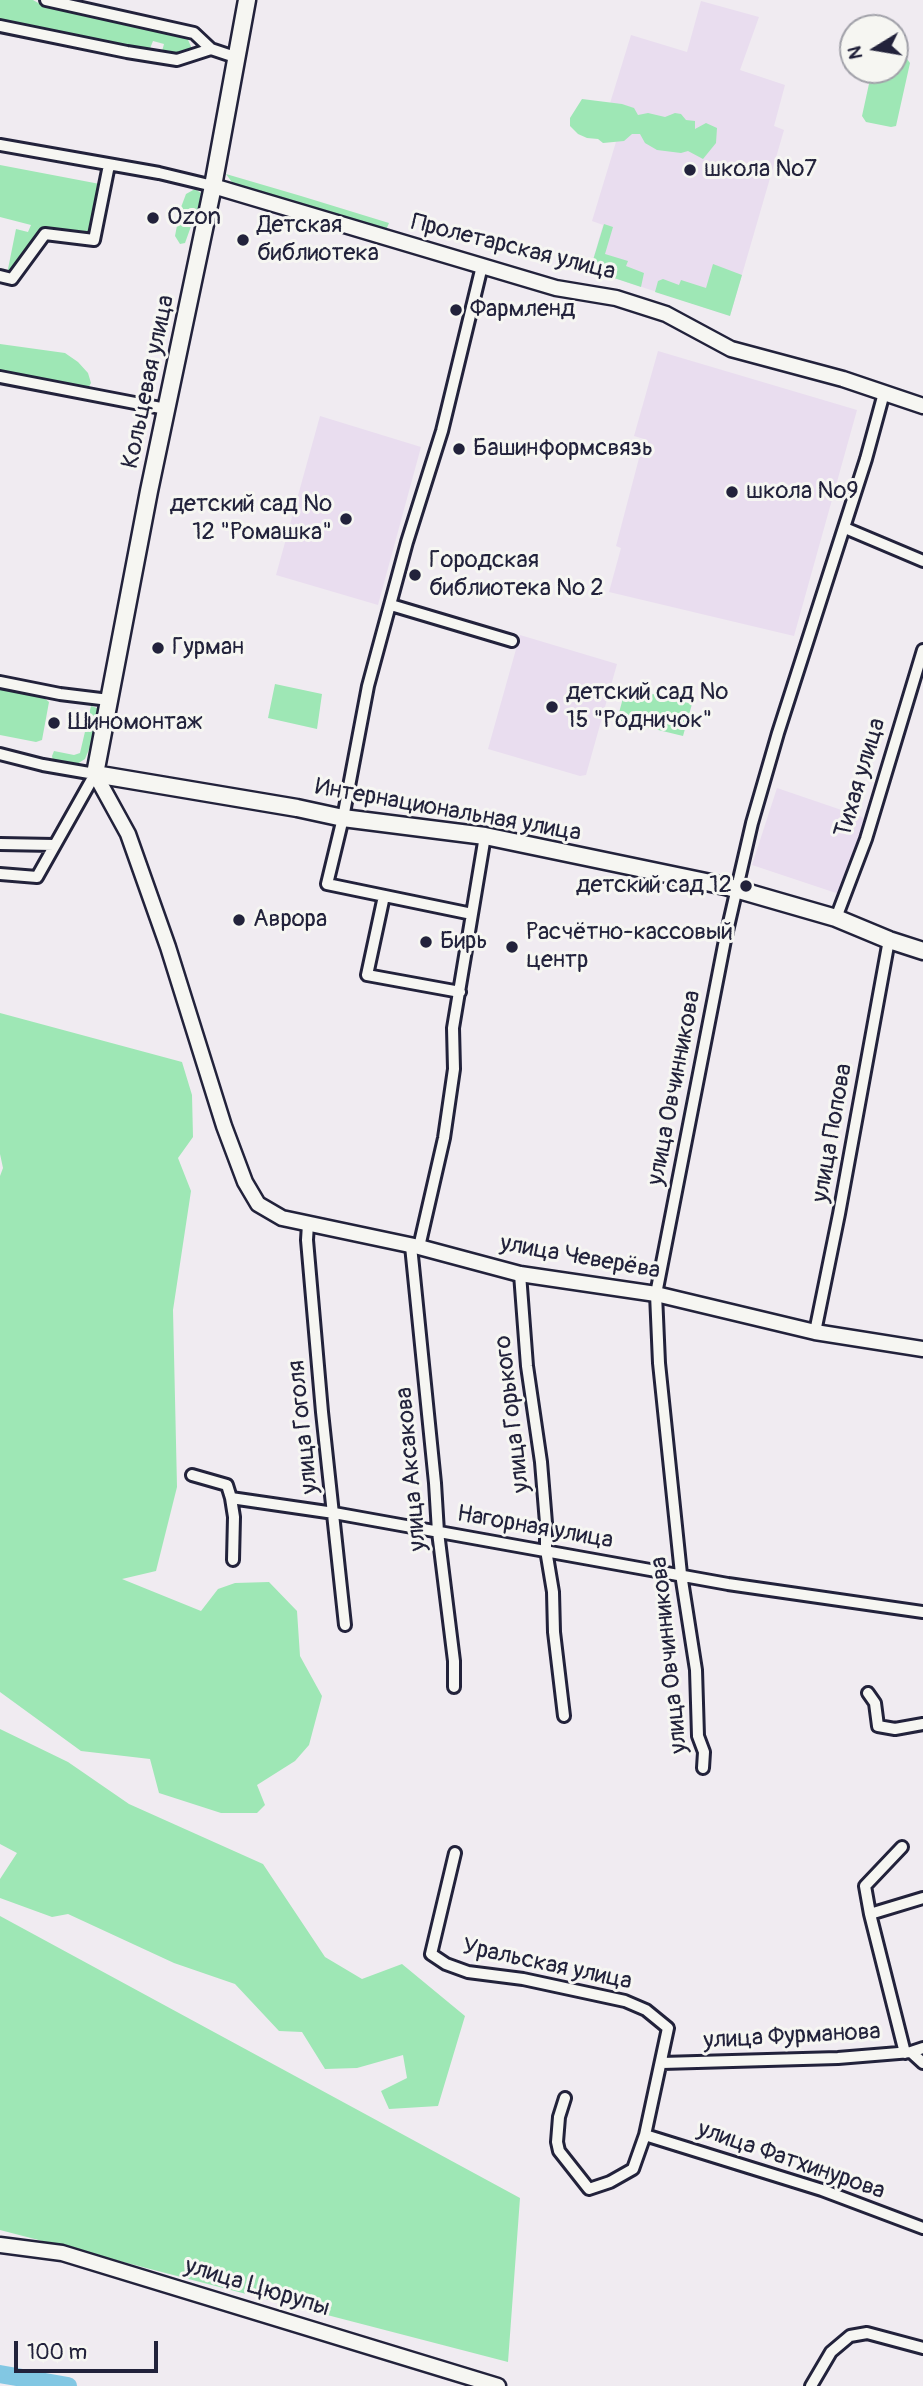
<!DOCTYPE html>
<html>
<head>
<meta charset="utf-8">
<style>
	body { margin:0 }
	#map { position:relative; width:923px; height:2386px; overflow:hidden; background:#f0ebf1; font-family:Pangolin,sans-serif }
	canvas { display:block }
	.north { position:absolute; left:839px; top:14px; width:70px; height:70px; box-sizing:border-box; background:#f6f6f2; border:2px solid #a1a1a9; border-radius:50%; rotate:259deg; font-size:19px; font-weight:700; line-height:28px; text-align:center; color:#22223b }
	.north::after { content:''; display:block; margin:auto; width:24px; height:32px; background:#22223b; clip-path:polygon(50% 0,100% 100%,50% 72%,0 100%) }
	.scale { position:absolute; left:14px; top:2341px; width:144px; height:32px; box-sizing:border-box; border:4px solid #22223b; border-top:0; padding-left:9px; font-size:21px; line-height:24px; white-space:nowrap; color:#22223b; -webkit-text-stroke:5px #f6f6f2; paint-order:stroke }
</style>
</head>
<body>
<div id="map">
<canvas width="923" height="2386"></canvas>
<div class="north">N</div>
<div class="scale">100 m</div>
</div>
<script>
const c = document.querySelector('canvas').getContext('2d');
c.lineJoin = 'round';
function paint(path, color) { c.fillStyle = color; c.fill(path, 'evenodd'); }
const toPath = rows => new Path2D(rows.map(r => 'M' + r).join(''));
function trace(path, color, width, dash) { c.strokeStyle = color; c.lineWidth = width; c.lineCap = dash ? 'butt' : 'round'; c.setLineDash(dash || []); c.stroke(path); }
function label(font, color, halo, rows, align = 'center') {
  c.font = font + ' Pangolin,sans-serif'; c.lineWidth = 6; c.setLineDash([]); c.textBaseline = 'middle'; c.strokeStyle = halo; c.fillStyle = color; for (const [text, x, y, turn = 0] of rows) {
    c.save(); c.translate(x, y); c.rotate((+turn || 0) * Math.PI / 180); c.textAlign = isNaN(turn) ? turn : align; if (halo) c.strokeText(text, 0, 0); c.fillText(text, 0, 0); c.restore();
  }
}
const built = toPath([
	[701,1,759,17,740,70,785,85,774,126,784,130,730,316,590,270,603,225,592,221,619,132,603,126,631,35,687,52],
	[658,351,857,410,794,636,609,592,621,548,616,546,644,439,634,436],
	[320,416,421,447,378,605,276,575],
	[520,635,617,664,586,775,580,776,488,749],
	[777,788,862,817,866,821,839,894,752,865]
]);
const green = toPath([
	[0,0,33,0,40,4,119,14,186,35,192,49,190,56,161,55,164,44,153,41,149,51,0,26],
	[895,56,907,59,910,63,896,126,891,127,866,122,862,116,872,70,895,70],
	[582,99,622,104,634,108,638,115,648,113,665,117,675,113,681,114,686,120,695,121,695,129,706,123,717,128,716,143,703,159,688,151,681,153,657,150,645,143,640,134,632,134,624,141,603,143,598,139,587,138,578,134,570,126,570,118],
	[0,165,105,185,92,229,87,232,43,228,32,253,21,264,7,274,16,229,28,232,31,225,0,217],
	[226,174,301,196,389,223,386,230,379,229,234,185],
	[195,189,201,193,199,204,185,243,180,244,175,236,180,210,186,194],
	[604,224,613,227,605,254,628,261,626,266,644,273,641,287,590,270],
	[713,264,742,275,730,316,655,292,658,281,663,279,679,285,681,280,706,288],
	[0,344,65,353,78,362,88,373,91,383,87,390,0,374],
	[275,684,322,694,317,729,268,718],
	[626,687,692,704,683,736,617,720],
	[0,689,44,698,49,702,42,740,36,742,0,735],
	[91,706,100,709,95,735,85,759,77,764,69,766,53,761,52,756,54,751,74,755,80,753],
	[0,1013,182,1062,192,1095,193,1137,178,1158,191,1191,173,1310,177,1487,156,1571,122,1579,201,1611,218,1589,235,1583,269,1582,297,1611,300,1656,322,1696,309,1745,295,1761,257,1785,265,1805,257,1813,221,1813,159,1793,150,1759,81,1751,0,1692,0,1176,3,1168,0,1154],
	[0,1729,68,1762,129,1804,263,1864,325,1957,362,1979,402,1964,465,2016,438,2106,389,2109,381,2091,407,2078,403,2055,357,2068,325,2069,302,2032,279,2031,235,1984,174,1963,68,1914,52,1917,0,1898,0,1879,17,1853,0,1844],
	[0,1916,520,2198,508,2362,0,2230]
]);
const river = toPath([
	[0,2374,68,2386]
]);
const minor = toPath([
	[46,0,194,33,211,49,235,57],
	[0,26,127,52,177,60,211,49],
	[0,145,159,173,213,186],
	[0,276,12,279,45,234,94,240,109,165],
	[0,377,166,409],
	[845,528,923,561],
	[391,605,512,641],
	[0,682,60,694,109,700],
	[0,754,43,765,95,774,37,877,0,874],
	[0,844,54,845],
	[384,896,367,975,460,992],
	[472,914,327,884,343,818,368,686,407,542,442,431,482,266],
	[836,918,866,839,923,650],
	[308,1224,307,1240,322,1412,345,1625],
	[411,1246,435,1483,438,1532,454,1661,454,1687],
	[419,1247,444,1138,454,1069,453,1028,485,836],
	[520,1274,527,1366,541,1462,546,1523,546,1550,553,1592,554,1632,564,1716],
	[815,1332,839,1214,889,940],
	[192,1475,227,1485,231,1498,334,1513,728,1584,923,1612],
	[231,1498,234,1517,233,1560],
	[868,1693,875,1703,878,1726,895,1729,923,1724],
	[703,1768,704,1752,698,1736,696,1670,681,1574,659,1363,656,1294,725,940,752,823,778,733,866,459,884,393],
	[455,1853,431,1954,446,1964,468,1972,523,1979,625,2001,646,2010,668,2028,645,2135,633,2169,610,2182,589,2189,559,2151,557,2142,559,2117,565,2098],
	[870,1914,865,1886,902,1847],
	[911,2052,923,2063],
	[905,2053,870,1914,923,1898],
	[662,2063,838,2058,911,2052,923,2048],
	[645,2135,822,2190,923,2228],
	[811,2386,831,2352,850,2336,867,2333,923,2348]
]);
const tertiary = toPath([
	[213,186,556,288,616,298,666,314,731,349,843,379,923,406],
	[95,774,128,834,168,947,224,1126,245,1182,258,1204,282,1218,419,1247,520,1274,656,1294,815,1332,923,1349],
	[0,2245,62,2253,498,2386]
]);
const secondary = toPath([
	[247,0,213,186,149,491,95,774,297,808,343,818,485,836,725,886,836,918,889,940,923,951]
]);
const markers = [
	[690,170,7,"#22223b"],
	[153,218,7,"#22223b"],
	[243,240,7,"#22223b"],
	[456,310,7,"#22223b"],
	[459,449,7,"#22223b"],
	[732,492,7,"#22223b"],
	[346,519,7,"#22223b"],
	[415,575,7,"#22223b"],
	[158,648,7,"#22223b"],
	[552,707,7,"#22223b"],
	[54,723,7,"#22223b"],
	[746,886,7,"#22223b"],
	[239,920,7,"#22223b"],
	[426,942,7,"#22223b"],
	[512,947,7,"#22223b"]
];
const poiNames = [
	["школа №7",704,170],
	["Ozon",167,218],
	["Детская",257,226],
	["библиотека",257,254],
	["Фармленд",470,310],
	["Башинформсвязь",473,449],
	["школа №9",746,492],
	["детский сад №",332,505,"right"],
	["12 \"Ромашка\"",332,533,"right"],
	["Городская",429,561],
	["библиотека № 2",429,589],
	["Гурман",172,648],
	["детский сад №",566,693],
	["15 \"Родничок\"",566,721],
	["Шиномонтаж",68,723],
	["детский сад 12",732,886,"right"],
	["Аврора",253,920],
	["Расчётно-кассовый",526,933],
	["центр",526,961],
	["Бирь",440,942]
];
const streetNames = [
	["Пролетарская улица",513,248,14],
	["Кольцевая улица",149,382,-78],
	["Тихая улица",861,778,-73],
	["Интернациональная улица",448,811,10],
	["улица Овчинникова",675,1088,-79],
	["улица Попова",833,1133,-80],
	["улица Чеверёва",580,1258,10],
	["улица Горького",513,1414,-97],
	["улица Гоголя",304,1427,-96],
	["улица Аксакова",412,1469,-95],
	["Нагорная улица",535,1528,10],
	["улица Овчинникова",670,1655,-96],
	["Уральская улица",547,1965,12],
	["улица Фурманова",792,2037,-3],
	["улица Фатхинурова",791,2161,19],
	["улица Цюрупы",257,2288,17]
];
paint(built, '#e9ddef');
paint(green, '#9ee7b5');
trace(river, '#82c7e3', 18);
trace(minor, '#22223b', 16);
trace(tertiary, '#22223b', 19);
trace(secondary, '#22223b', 21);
trace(minor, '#f6f6f2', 10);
trace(tertiary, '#f6f6f2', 14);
trace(secondary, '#f6f6f2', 16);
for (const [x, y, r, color] of markers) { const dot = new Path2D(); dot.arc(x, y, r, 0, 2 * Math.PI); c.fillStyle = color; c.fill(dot); trace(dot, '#f6f6f2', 2.5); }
label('24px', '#22223b', '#f6f6f2', poiNames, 'left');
label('24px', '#22223b', '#f6f6f2', streetNames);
</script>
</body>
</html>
